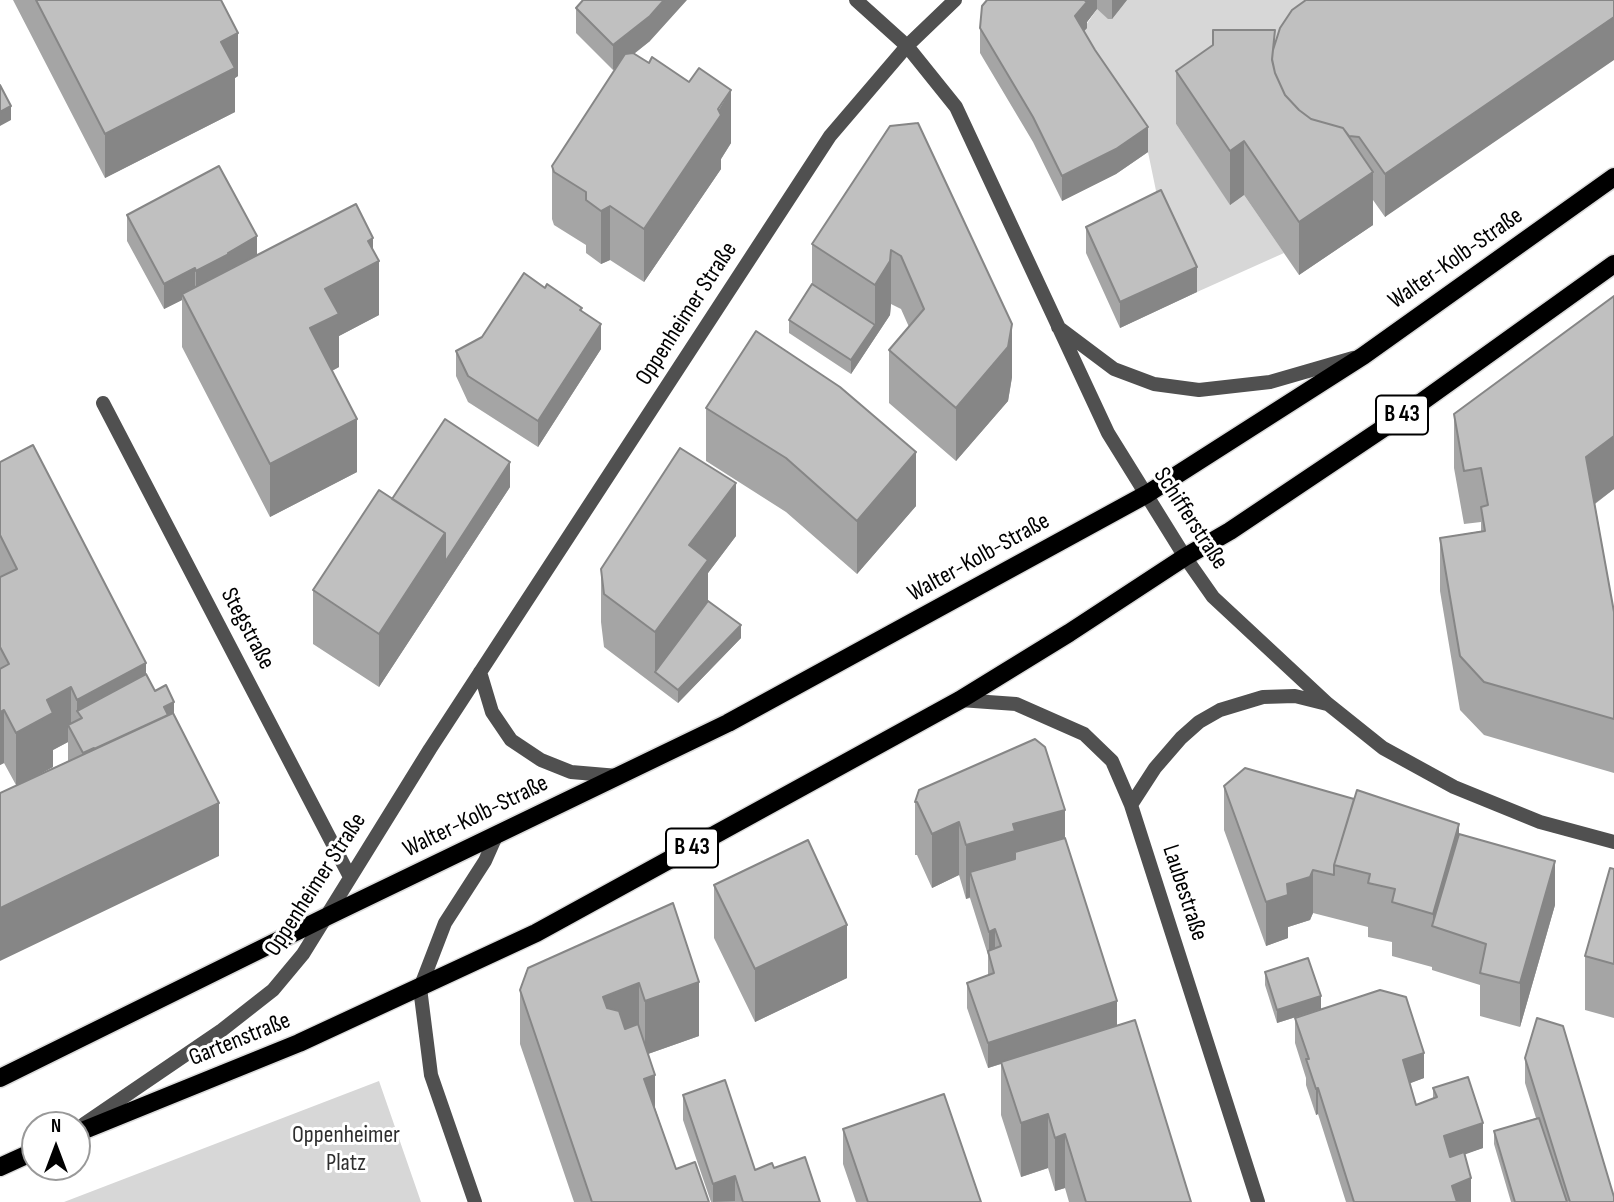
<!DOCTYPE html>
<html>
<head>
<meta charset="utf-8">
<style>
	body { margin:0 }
	#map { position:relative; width:1614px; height:1202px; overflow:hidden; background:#fff; font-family:"Sofia Sans Condensed",sans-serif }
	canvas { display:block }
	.north { position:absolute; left:21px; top:1111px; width:70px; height:70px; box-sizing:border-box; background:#fff; border:2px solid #999; border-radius:50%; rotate:0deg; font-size:19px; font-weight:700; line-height:28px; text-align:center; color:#000 }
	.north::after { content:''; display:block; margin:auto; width:24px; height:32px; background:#000; clip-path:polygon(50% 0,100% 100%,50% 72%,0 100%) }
</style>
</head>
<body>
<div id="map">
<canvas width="1614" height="1202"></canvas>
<div class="north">N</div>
</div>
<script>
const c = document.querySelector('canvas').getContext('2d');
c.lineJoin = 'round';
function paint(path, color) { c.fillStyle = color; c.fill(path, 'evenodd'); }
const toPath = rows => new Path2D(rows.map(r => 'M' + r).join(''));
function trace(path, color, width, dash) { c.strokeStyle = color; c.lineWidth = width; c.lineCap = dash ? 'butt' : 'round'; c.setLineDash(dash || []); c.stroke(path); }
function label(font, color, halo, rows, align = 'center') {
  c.font = font + ' "Sofia Sans Condensed",sans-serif'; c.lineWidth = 6; c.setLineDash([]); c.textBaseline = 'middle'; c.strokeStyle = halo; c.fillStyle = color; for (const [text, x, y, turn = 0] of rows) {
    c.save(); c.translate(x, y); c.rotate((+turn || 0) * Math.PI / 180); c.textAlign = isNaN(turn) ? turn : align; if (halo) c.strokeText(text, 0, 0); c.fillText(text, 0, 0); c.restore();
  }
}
const green = toPath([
	[1127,0,1369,0,1176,124,1230,204,1244,195,1284,253,1197,292,1161,215,1148,152,1075,41,1097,9,1108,18,1112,18],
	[379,1081,421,1202,64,1202]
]);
const minor = toPath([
	[856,0,907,46,956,107,1108,433,1185,557,1213,597,1328,704,1383,748,1454,787,1540,822,1614,842],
	[1058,327,1114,369,1154,384,1199,390,1270,382,1353,358],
	[103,403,350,877],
	[480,672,492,712,511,740,541,760,571,772,618,776],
	[960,700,1016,704,1084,734,1112,761,1131,805,1258,1202],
	[1131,805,1155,768,1181,738,1199,722,1220,710,1263,697,1295,696,1327,704],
	[84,1124,222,1030,273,990,303,954,430,749,830,136,907,46,955,0],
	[475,1202,431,1075,420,988,445,923,485,861,497,834]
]);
const primary = toPath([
	[0,1078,328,916,728,723,1147,494,1363,356,1614,177],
	[77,1133,299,1043,536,933,960,700,1069,633,1185,557,1230,531,1409,411,1614,264],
	[0,1167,35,1151]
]);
const wall = toPath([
	[13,0,221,0,238,76,235,78,235,112,105,178],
	[987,0,1127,0,1112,19,1108,19,1097,9,1087,22,1087,28,1084,31,1148,152,1116,174,1062,201,1033,142,980,53,980,28],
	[1614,0,1385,217,1373,200,1373,225,1299,275,1244,195,1230,205,1176,124,1176,71,1213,45,1213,30,1275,43],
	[576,8,650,41,634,54,731,143,721,159,721,169,644,282,610,260,601,264,586,253,586,245,554,225,552,219,552,166,617,67,613,70,576,33],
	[890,126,1012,377,1008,401,956,461,889,403,889,350,909,327,901,309,891,304,890,315,851,374,789,333,789,320,812,284,812,244],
	[127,215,257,255,373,250,379,315,339,336,339,367,332,371,357,472,270,517,182,347,182,300,164,309,127,241],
	[1086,227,1197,292,1120,328,1086,253],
	[1614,296,1614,489,1595,504,1614,612,1614,773,1484,735,1460,710,1440,591,1440,538,1481,531,1481,522,1464,524,1454,468,1454,414],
	[582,311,601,349,538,447,468,402,456,376,456,351],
	[706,408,916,506,857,574,786,512,706,461],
	[0,462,146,674,155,691,174,716,219,856,16,785,4,763,0,765],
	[68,742,68,761,34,777,53,767,53,750],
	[510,487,379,687,313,644,313,590,392,499],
	[736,536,708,573,708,601,741,638,678,703,604,647,601,622,601,569],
	[1224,786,1459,834,1555,905,1520,1027,1480,1016,1480,985,1432,970,1432,967,1392,956,1392,942,1368,937,1368,927,1313,913,1310,920,1288,927,1288,938,1266,946,1224,830],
	[915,802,1065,838,1117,1026,1191,1202,1069,1202,1065,1188,1055,1191,1048,1168,1021,1177,1001,1115,1001,1064,988,1068,967,1008,967,983,988,975,988,955,970,898,966,899,959,875,932,888,917,855,915,855],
	[1614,869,1614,1018,1585,1010,1585,956],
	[714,885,847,978,755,1022,714,938],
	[673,903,699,1036,648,1054,655,1108,676,1169,709,1202,574,1202,520,1044,520,990],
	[1265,972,1321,1009,1277,1023,1265,985],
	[1295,1018,1424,1078,1410,1083,1416,1105,1433,1099,1433,1088,1483,1148,1464,1154,1471,1202,1346,1202,1318,1114,1316,1115,1306,1085,1306,1078,1295,1043],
	[1525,1058,1614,1202,1511,1202,1494,1144,1494,1131,1536,1118,1525,1083],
	[683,1095,755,1170,774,1168,820,1202,711,1202,683,1120],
	[843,1129,981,1202,856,1202,843,1164]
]);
const shadedWall = toPath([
	[664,0,687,0,650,41,613,70,613,45],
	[1084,0,1097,0,1097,9,1087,22,1087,28,1075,41,1075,16],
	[1112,0,1127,0,1112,19],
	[1614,17,1614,60,1385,217,1385,174],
	[238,33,238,76,235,78,235,112,105,178,105,134,221,42],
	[731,90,731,143,721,159,721,169,644,282,644,229],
	[11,106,11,120,0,126,0,112],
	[1148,127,1148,152,1116,174,1062,201,1062,176],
	[1244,141,1244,195,1230,205,1230,151],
	[1373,172,1373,225,1299,275,1299,222],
	[610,206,610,260,601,264,601,211],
	[257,236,257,262,196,297,196,271],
	[373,238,373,264,379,261,379,315,339,336,339,367,310,382,310,328,325,289,368,241],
	[891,250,891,304,890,315,851,374,851,360,875,325,875,285],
	[1197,267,1197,292,1120,328,1120,302],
	[195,268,195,293,182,294,182,300,164,309,164,284],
	[601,324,601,349,538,447,538,421],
	[1012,324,1012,377,1008,401,956,461,956,408],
	[357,419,357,472,270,517,270,464],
	[1614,436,1614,489,1586,510,1586,457],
	[916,452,916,506,857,574,857,521],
	[510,462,510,487,379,687,379,634,445,533],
	[736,483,736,536,708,573,708,614,655,672,655,685,655,632,689,545],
	[741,625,741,638,678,703,678,690],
	[146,663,146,717,82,718,77,711,77,743,77,700],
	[71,687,71,731,68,725,68,742,53,750,53,767,16,787,16,733,47,700],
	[174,702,174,745,164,707],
	[4,710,4,763,0,765,0,712],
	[219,803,219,856,0,961,0,908],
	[1065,810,1065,863,970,872,970,897,966,899,966,845,1013,824],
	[959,822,959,875,932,888,932,834],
	[1459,824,1459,878,1433,927,1433,914],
	[1555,861,1555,905,1520,1027,1520,983],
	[1313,870,1313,913,1310,920,1288,927,1288,938,1266,946,1266,902,1287,884],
	[847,925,847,978,755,1022,755,969],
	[995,929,995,955,989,953,989,932],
	[699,982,699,1036,645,1055,645,1001],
	[639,983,639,1037,603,1050,603,997],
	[1321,996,1321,1009,1277,1023,1277,1010],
	[1117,1001,1117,1026,988,1068,988,1043],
	[1424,1053,1424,1078,1403,1086,1403,1060],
	[655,1075,655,1129,644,1079],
	[1318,1088,1318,1114,1316,1115,1316,1089],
	[1048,1114,1048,1168,1021,1177,1021,1123],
	[1483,1123,1483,1148,1444,1162,1444,1136],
	[1065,1134,1065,1188,1055,1191,1055,1138],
	[735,1176,735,1201,713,1202,713,1184],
	[1471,1178,1471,1202,1452,1202,1452,1186]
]);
const building = toPath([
	[36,0,221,0,238,33,221,42,235,68,105,134,36,0],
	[583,0,664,0,650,16,613,45,576,8,583,0],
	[987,0,1084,0,1087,2,1075,16,1095,50,1148,127,1116,149,1062,176,1033,117,980,28,982,6,987,0],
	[1306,0,1614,0,1614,17,1385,174,1359,137,1349,136,1343,128,1311,119,1299,110,1285,95,1275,73,1272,60,1273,50,1280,28,1292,10,1306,0],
	[1213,30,1275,30,1272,59,1275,73,1285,95,1299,110,1311,119,1343,128,1373,172,1299,222,1244,141,1230,151,1176,71,1213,45,1213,30],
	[633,53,649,63,652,57,689,82,699,68,731,90,718,109,721,115,644,229,610,206,601,211,586,200,586,192,554,172,552,166,625,54,633,53],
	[0,85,11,106,0,112,0,85],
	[918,123,1012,324,1008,347,956,408,889,350,924,309,901,256,891,250,890,261,875,285,812,244,890,126,918,123],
	[219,166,257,236,228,253,229,254,196,271,195,268,164,284,127,215,219,166],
	[1161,190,1197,267,1120,302,1086,227,1161,190],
	[356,204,373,238,368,241,379,261,325,289,339,314,310,328,357,419,270,464,182,294,356,204],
	[524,273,545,288,547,284,582,308,580,310,601,324,538,421,468,376,456,351,482,337,524,273],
	[812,284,875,325,851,360,789,320,812,284],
	[1614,296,1614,436,1586,457,1614,612,1614,719,1484,682,1460,656,1440,538,1485,531,1481,507,1488,505,1481,468,1464,471,1454,414,1614,296],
	[756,331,840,387,916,452,857,521,786,458,706,408,756,331],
	[445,419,510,462,445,562,445,533,392,499,445,419],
	[33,445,146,663,77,700,71,687,47,700,53,713,16,733,4,710,0,712,0,669,9,664,0,647,0,577,17,569,0,535,0,462,33,445],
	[680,448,736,483,689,545,708,560,655,632,604,594,601,569,680,448],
	[379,490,445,533,379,634,313,590,379,490],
	[708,601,741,625,678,690,655,672,708,601],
	[146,674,155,691,166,685,174,702,164,707,168,715,94,749,94,748,83,753,68,725,82,718,77,711,146,674],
	[173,713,219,803,0,908,0,793,173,713],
	[1035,739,1045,747,1065,810,1013,824,1015,831,966,845,959,822,932,834,917,802,915,802,919,790,1035,739],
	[1245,768,1354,799,1334,865,1334,875,1313,870,1310,877,1287,884,1288,895,1266,902,1224,786,1245,768],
	[1357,790,1459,824,1433,914,1392,902,1395,889,1368,883,1370,874,1334,865,1357,790],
	[1459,834,1555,861,1520,983,1480,973,1486,944,1432,926,1459,834],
	[1065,838,1117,1001,988,1043,967,983,994,973,988,951,1001,946,995,929,989,932,970,872,1015,859,1015,852,1065,838],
	[808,840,847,925,755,969,714,885,808,840],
	[1610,868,1614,869,1614,964,1585,956,1610,868],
	[673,903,699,982,645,1001,639,983,603,997,607,1008,619,1011,625,1029,638,1024,655,1075,644,1079,676,1169,695,1162,709,1202,592,1202,520,990,528,968,673,903],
	[1308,958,1321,996,1277,1010,1265,972,1308,958],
	[1380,990,1406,997,1424,1053,1403,1060,1416,1105,1437,1097,1433,1088,1468,1077,1483,1123,1444,1136,1450,1157,1464,1152,1471,1178,1452,1186,1457,1202,1354,1202,1318,1088,1316,1089,1306,1059,1309,1059,1295,1018,1380,990],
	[1537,1018,1563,1026,1614,1197,1614,1202,1570,1202,1525,1058,1537,1018],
	[1135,1020,1191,1202,1086,1202,1065,1134,1055,1138,1048,1114,1021,1123,1001,1062,1135,1020],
	[725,1080,755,1170,772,1163,774,1168,805,1157,820,1202,743,1202,735,1176,713,1184,683,1095,725,1080],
	[944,1094,981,1202,868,1202,843,1129,944,1094],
	[1539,1118,1567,1202,1515,1202,1494,1131,1539,1118]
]);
const shields = [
	[1402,415,52],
	[692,848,52]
];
const shieldNames = [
	["B 43",1402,415],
	["B 43",692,848]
];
const streetNames = [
	["Walter-Kolb-Straße",1456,259,-35],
	["Oppenheimer Straße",687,314,-57],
	["Schifferstraße",1190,519,57],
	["Walter-Kolb-Straße",979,558,-29],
	["Stegstraße",247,629,62],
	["Walter-Kolb-Straße",476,817,-26],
	["Oppenheimer Straße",316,885,-57],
	["Laubestraße",1184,893,72],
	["Gartenstraße",240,1040,-22]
];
const parkNames = [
	["Oppenheimer",346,1136],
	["Platz",346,1164]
];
paint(green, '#d7d7d7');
trace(primary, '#dbdbdb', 21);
trace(minor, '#505050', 14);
trace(primary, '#000', 18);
paint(wall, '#a5a5a5');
paint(shadedWall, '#868686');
paint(building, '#c0c0c0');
trace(building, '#868686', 2);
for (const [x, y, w] of shields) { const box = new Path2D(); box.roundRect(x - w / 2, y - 19.5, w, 39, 5); c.fillStyle = '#fff'; c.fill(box); trace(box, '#000', 2); }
label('bold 23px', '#000', null, shieldNames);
label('24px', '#000', '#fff', streetNames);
label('24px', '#2e2e2e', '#fff', parkNames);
</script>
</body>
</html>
